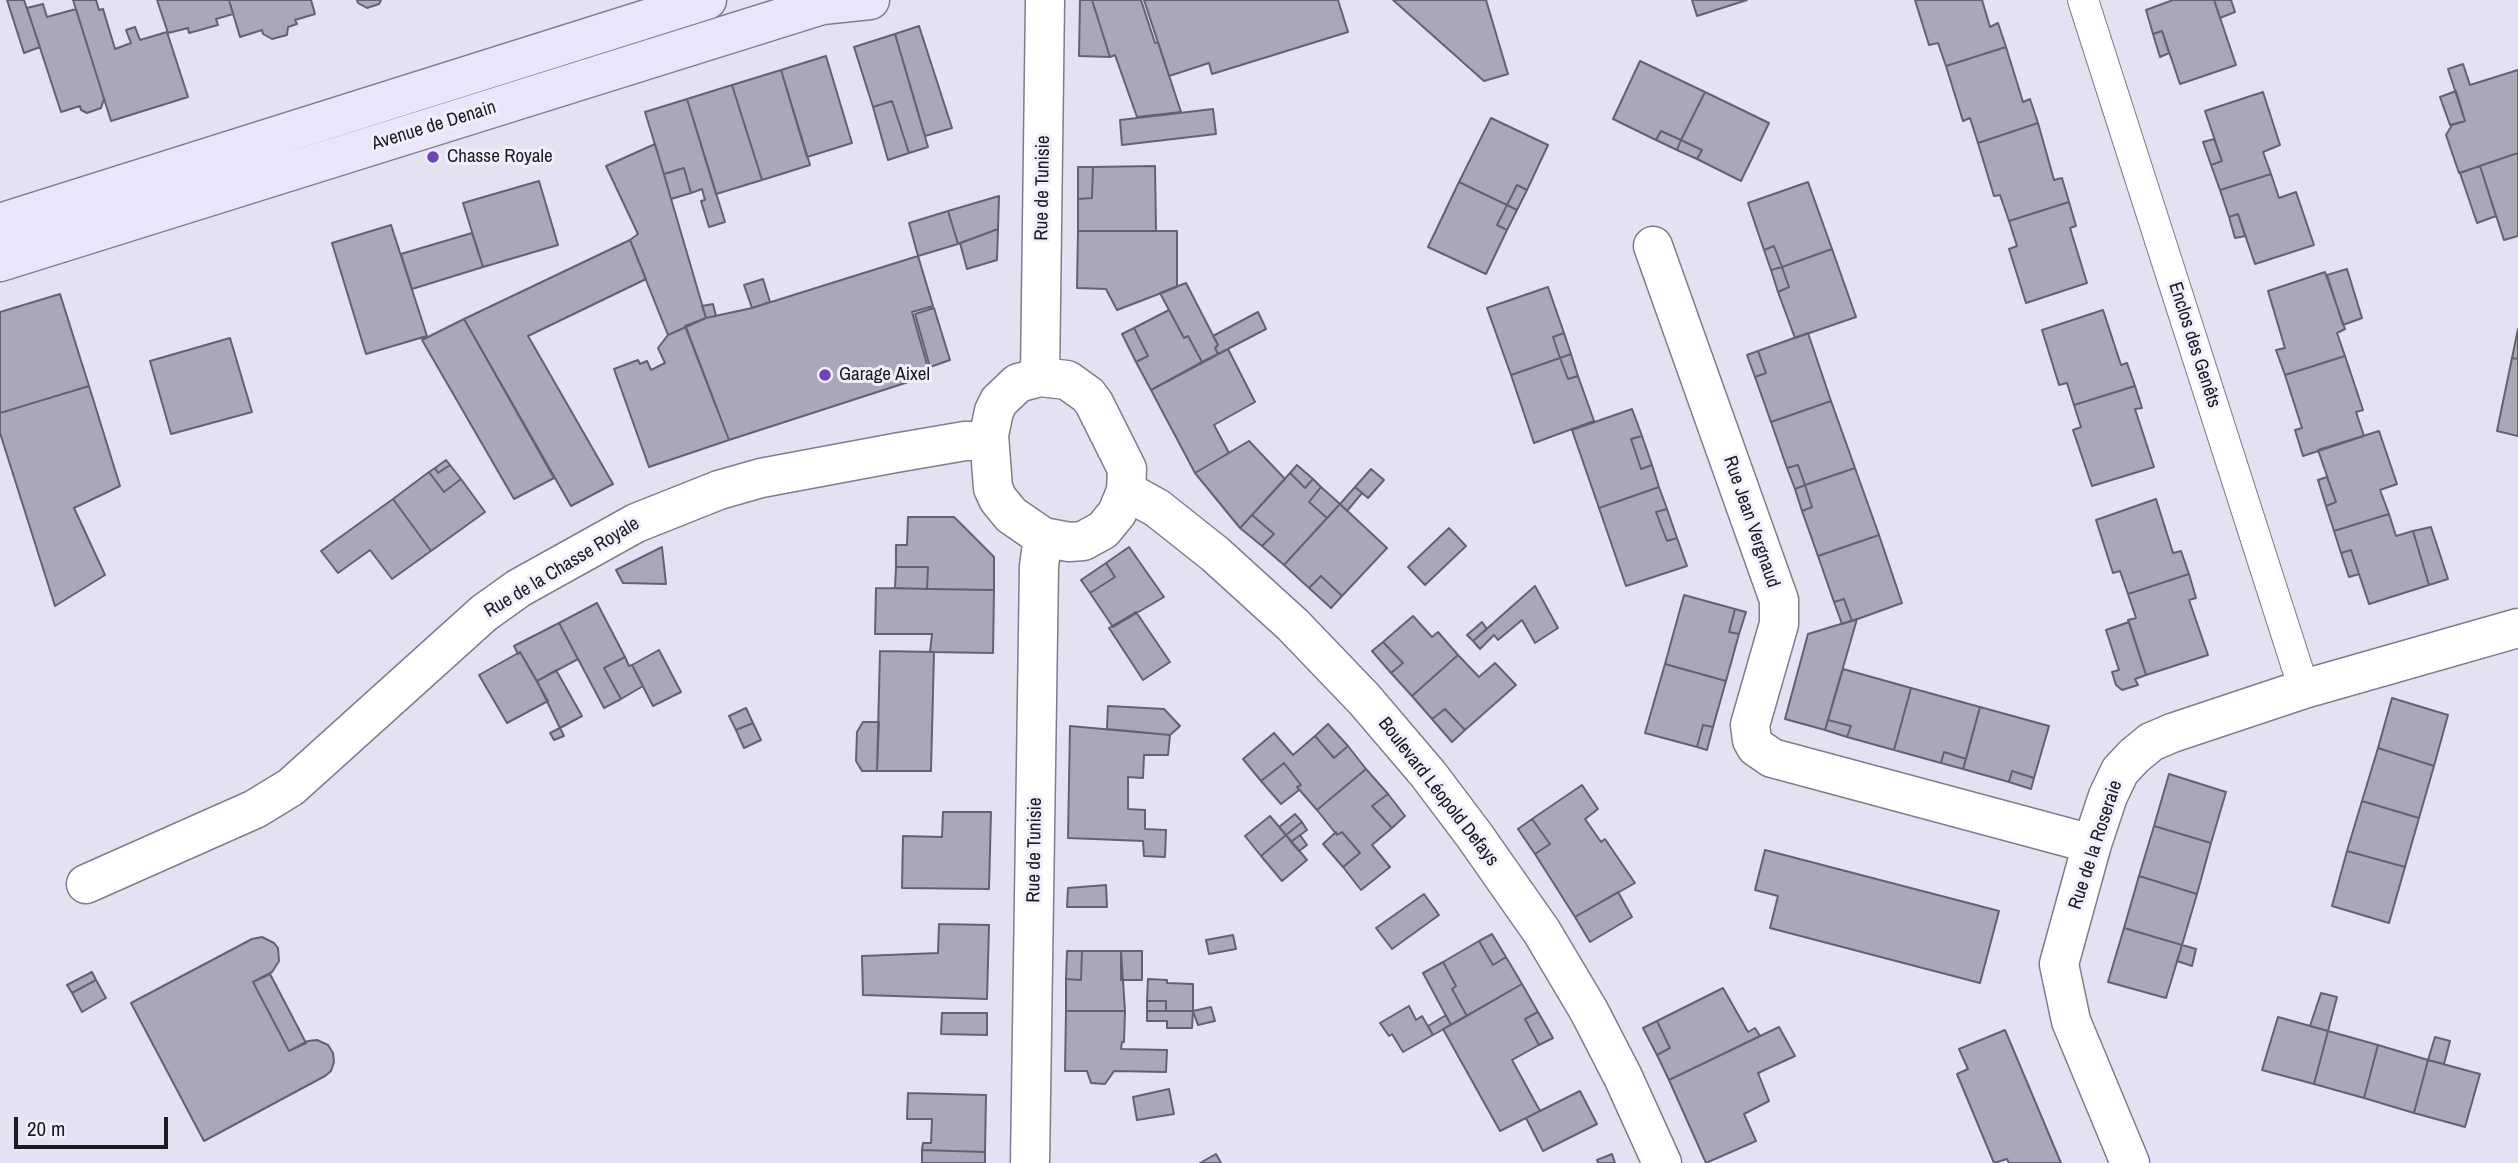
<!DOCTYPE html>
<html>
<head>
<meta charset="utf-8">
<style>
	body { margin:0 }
	#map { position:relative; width:2518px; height:1163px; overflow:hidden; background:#e4e1f3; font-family:"Archivo Narrow",sans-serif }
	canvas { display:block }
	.scale { position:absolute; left:14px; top:1117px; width:154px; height:32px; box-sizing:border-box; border:4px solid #1b1a20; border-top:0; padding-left:9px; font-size:21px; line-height:24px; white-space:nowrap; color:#1b1a20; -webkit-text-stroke:5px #f1effd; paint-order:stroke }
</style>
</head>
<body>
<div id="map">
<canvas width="2518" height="1163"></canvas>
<div class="scale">20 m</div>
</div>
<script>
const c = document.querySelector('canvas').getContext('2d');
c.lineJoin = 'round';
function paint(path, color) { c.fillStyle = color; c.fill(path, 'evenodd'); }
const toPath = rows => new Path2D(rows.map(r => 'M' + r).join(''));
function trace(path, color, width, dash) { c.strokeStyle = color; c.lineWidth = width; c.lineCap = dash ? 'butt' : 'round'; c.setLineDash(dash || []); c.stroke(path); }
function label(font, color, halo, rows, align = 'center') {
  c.font = font + ' "Archivo Narrow",sans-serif'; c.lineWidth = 6; c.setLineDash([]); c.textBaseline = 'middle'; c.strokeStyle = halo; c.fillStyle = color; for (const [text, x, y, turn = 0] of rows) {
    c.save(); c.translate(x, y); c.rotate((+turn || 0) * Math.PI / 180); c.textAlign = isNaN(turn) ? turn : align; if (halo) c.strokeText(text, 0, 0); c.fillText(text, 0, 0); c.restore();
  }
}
const building = toPath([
	[7,0,24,0,40,47,24,53,7,0],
	[73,0,96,0,99,10,103,9,115,49,131,43,126,30,135,27,140,40,167,32,188,97,111,121,73,0],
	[157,0,229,0,233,14,216,19,218,25,189,33,188,28,168,33,157,0],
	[229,0,311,0,315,14,295,20,297,24,288,27,287,35,272,39,263,34,262,30,240,37,229,0],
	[357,0,381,0,379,4,367,8,358,3,357,0],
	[1080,0,1092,0,1110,57,1079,56,1080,0],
	[1092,0,1141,0,1155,43,1158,42,1181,112,1137,117,1115,55,1110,57,1092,0],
	[1144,0,1338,0,1348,32,1212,74,1209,63,1169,76,1144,0],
	[1393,0,1486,0,1508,74,1484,81,1393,0],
	[1692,0,1747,0,1697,16,1692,0],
	[1915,0,1982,0,1990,27,1998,23,2006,47,1946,66,1938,43,1929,45,1915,0],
	[2173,0,2214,0,2236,65,2180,84,2162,31,2153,34,2146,10,2173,0],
	[2214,0,2231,0,2235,12,2220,18,2214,0],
	[43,4,47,17,76,9,104,99,101,108,87,113,81,110,80,106,61,112,27,8,43,4],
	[919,26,952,128,925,136,895,34,919,26],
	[2162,31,2169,53,2160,57,2153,34,2162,31],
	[895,34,928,147,909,153,892,101,873,107,854,47,895,34],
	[2006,47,2023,102,2030,99,2038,123,1978,143,1970,118,1963,121,1946,66,2006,47],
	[826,56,852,143,807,157,781,70,826,56],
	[1640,61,1705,92,1681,140,1661,131,1656,140,1613,119,1640,61],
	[2463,64,2470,85,2518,70,2518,153,2459,173,2446,135,2452,125,2465,121,2448,69,2463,64],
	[781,70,810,165,762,180,732,85,781,70],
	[732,85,762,180,716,194,687,99,732,85],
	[2456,91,2465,121,2450,125,2440,97,2456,91],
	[1705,92,1769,123,1741,181,1697,159,1702,150,1681,140,1705,92],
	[2263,92,2280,145,2263,152,2271,174,2220,190,2211,165,2222,161,2205,111,2263,92],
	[687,99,725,222,709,227,701,201,705,200,702,189,691,193,684,168,664,174,645,112,687,99],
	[892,101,909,153,888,160,873,107,892,101],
	[1213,109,1216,134,1122,145,1120,120,1213,109],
	[1491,118,1548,145,1527,190,1517,185,1507,205,1459,182,1491,118],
	[2038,123,2054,180,2062,178,2069,202,2009,221,2000,195,1994,196,1978,143,2038,123],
	[1661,131,1681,140,1677,150,1656,140,1661,131],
	[2214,139,2222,161,2211,165,2203,142,2214,139],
	[1681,140,1702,150,1697,159,1677,150,1681,140],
	[655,144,706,318,668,335,630,240,638,234,606,166,655,144],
	[2518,153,2518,236,2504,240,2480,166,2518,153],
	[1155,166,1156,231,1078,231,1078,199,1092,198,1093,167,1155,166],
	[2480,166,2496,216,2477,223,2460,173,2480,166],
	[1078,167,1093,167,1092,198,1078,199,1078,167],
	[684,168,691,193,671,199,664,174,684,168],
	[2271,174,2279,198,2296,192,2314,245,2255,264,2238,214,2229,217,2220,190,2271,174],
	[539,181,558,245,483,267,463,203,539,181],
	[1459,182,1507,205,1497,225,1507,230,1486,274,1428,247,1459,182],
	[1808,182,1832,249,1782,267,1774,246,1764,250,1748,203,1808,182],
	[1517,185,1527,190,1517,210,1507,205,1517,185],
	[999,196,998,229,958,244,948,211,999,196],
	[2069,202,2076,226,2070,228,2087,283,2026,303,2009,249,2017,246,2009,221,2069,202],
	[1507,205,1517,210,1507,230,1497,225,1507,205],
	[948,211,958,244,918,256,909,223,948,211],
	[2238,214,2245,236,2235,238,2229,217,2238,214],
	[391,225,427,336,366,354,332,243,391,225],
	[998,229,997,260,967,269,960,243,998,229],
	[1078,231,1177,231,1177,287,1117,310,1106,289,1077,288,1078,231],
	[472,233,483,267,412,289,401,254,472,233],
	[630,240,646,279,528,336,613,484,571,506,464,319,630,240],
	[1774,246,1782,267,1771,270,1764,250,1774,246],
	[1832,249,1856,317,1795,338,1778,292,1789,287,1782,267,1832,249],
	[918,256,933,306,912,312,930,375,729,440,685,326,706,318,752,308,918,256],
	[1782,267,1789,287,1778,292,1771,270,1782,267],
	[2347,269,2362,318,2343,325,2327,275,2347,269],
	[2325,272,2345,329,2337,333,2345,356,2285,375,2276,350,2285,348,2268,291,2325,272],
	[763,279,770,302,752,308,744,285,763,279],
	[1186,283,1218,345,1215,348,1218,354,1202,362,1188,336,1184,338,1160,293,1186,283],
	[1548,287,1564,333,1553,337,1560,358,1511,375,1487,308,1548,287],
	[60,294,89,386,0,413,0,312,60,294],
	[713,304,716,316,706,318,702,306,713,304],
	[934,308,950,360,930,367,915,314,934,308],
	[1169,310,1184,338,1188,336,1202,362,1151,390,1136,362,1148,356,1134,328,1169,310],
	[2103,310,2121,365,2127,363,2135,386,2074,405,2067,383,2059,385,2042,330,2103,310],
	[1258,312,1266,329,1218,354,1215,348,1218,345,1213,336,1258,312],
	[464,319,554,478,514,499,422,340,464,319],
	[686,327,729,440,649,467,614,369,638,360,640,364,647,361,651,370,665,363,658,348,668,335,686,327],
	[1134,328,1148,356,1136,362,1122,334,1134,328],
	[2518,329,2518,359,2512,358,2518,329],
	[1564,333,1571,354,1560,358,1553,337,1564,333],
	[1808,333,1831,401,1771,422,1755,377,1766,373,1758,351,1808,333],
	[230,338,252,412,171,434,150,361,230,338],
	[1228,349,1255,402,1214,425,1229,453,1195,473,1151,390,1228,349],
	[1758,351,1766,373,1755,377,1747,355,1758,351],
	[1571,354,1578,376,1568,379,1560,358,1571,354],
	[2345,356,2363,410,2356,412,2364,436,2303,456,2295,430,2302,428,2285,375,2345,356],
	[1560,358,1568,379,1578,376,1594,421,1534,443,1511,375,1560,358],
	[2512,358,2518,359,2518,436,2497,431,2512,358],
	[89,386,120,486,74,508,105,575,55,606,0,433,0,413,89,386],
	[2135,386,2142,408,2135,409,2154,467,2092,486,2073,430,2081,427,2074,405,2135,386],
	[1831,401,1855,468,1805,485,1798,465,1787,468,1771,422,1831,401],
	[1632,409,1642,436,1631,439,1641,469,1652,465,1659,487,1599,508,1572,430,1632,409],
	[2379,431,2397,484,2380,490,2389,514,2334,531,2326,506,2336,502,2318,450,2379,431],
	[1642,436,1652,465,1641,469,1631,439,1642,436],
	[1249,441,1285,479,1240,528,1195,473,1249,441],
	[446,460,450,465,438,473,435,468,446,460],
	[450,465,461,479,444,492,429,472,435,468,438,473,450,465],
	[1297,465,1313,479,1305,488,1290,473,1297,465],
	[1798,465,1805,485,1795,489,1787,468,1798,465],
	[1855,468,1879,535,1818,556,1802,511,1812,507,1805,485,1855,468],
	[1371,469,1384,480,1368,498,1355,487,1371,469],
	[429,472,444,492,461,479,485,512,431,551,393,499,429,472],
	[1290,473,1305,488,1313,479,1321,487,1309,502,1327,518,1284,565,1262,546,1274,534,1252,515,1290,473],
	[2327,477,2336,502,2326,506,2318,480,2327,477],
	[1805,485,1812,507,1802,511,1795,489,1805,485],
	[1321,487,1340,504,1327,518,1309,502,1321,487],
	[1355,487,1362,493,1347,511,1340,504,1355,487],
	[1659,487,1667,509,1656,512,1667,541,1677,538,1687,566,1626,586,1599,508,1659,487],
	[393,499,431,551,392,579,370,550,338,573,321,551,393,499],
	[2156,499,2173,553,2181,551,2189,574,2128,594,2120,571,2113,573,2096,520,2156,499],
	[1340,504,1387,548,1342,596,1321,576,1309,588,1284,565,1340,504],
	[1667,509,1677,538,1667,541,1656,512,1667,509],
	[2389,514,2396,536,2413,531,2429,585,2369,604,2351,550,2341,553,2334,531,2389,514],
	[1252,515,1274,534,1262,546,1240,528,1252,515],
	[908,517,954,517,994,557,994,590,927,589,928,567,896,567,896,545,907,545,908,517],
	[2431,527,2448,579,2429,585,2413,531,2431,527],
	[1449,528,1466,546,1425,585,1408,567,1449,528],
	[1879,535,1902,603,1852,621,1844,599,1834,602,1818,556,1879,535],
	[662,547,666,584,623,583,616,570,662,547],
	[1129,547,1164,597,1113,627,1090,593,1115,577,1106,563,1129,547],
	[2351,550,2359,574,2349,577,2341,553,2351,550],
	[1106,563,1115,577,1090,593,1081,580,1106,563],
	[896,567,928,567,927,589,895,588,896,567],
	[2189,574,2196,598,2189,600,2208,655,2146,675,2128,620,2136,618,2128,594,2189,574],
	[1321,576,1342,596,1331,608,1309,588,1321,576],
	[1535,586,1558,628,1535,643,1522,620,1498,640,1494,635,1480,649,1473,641,1535,586],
	[876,588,994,590,993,653,930,652,932,634,875,634,876,588],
	[1684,595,1735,609,1729,632,1739,634,1726,681,1665,664,1684,595],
	[1844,599,1852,621,1842,624,1834,602,1844,599],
	[597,603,625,657,604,668,621,699,604,708,559,623,597,603],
	[1735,609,1746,612,1739,634,1729,632,1735,609],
	[1136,612,1170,662,1143,680,1109,628,1136,612],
	[1413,616,1432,637,1438,632,1458,655,1412,696,1391,673,1403,663,1383,642,1413,616],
	[1857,619,1825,730,1785,719,1808,634,1857,619],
	[1482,622,1487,629,1473,641,1467,635,1482,622],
	[2129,622,2146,675,2135,679,2138,685,2122,690,2116,685,2112,672,2119,670,2106,630,2129,622],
	[559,623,578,659,537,681,520,652,518,654,514,646,559,623],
	[1383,642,1403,663,1391,673,1372,651,1383,642],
	[659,650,681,692,653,706,632,665,659,650],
	[880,651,934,652,931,771,877,771,880,651],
	[520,652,548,701,507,723,479,675,520,652],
	[1458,655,1479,677,1495,663,1516,685,1465,730,1445,709,1432,719,1412,696,1458,655],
	[625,657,629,666,632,665,643,686,621,699,604,668,625,657],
	[1665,664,1726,681,1713,727,1703,725,1697,747,1645,733,1665,664],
	[1843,669,1911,688,1894,750,1847,737,1851,726,1828,720,1843,669],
	[556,670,582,716,560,728,537,681,556,670],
	[1911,688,1980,707,1966,759,1944,752,1941,763,1894,750,1911,688],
	[2392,698,2448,715,2434,766,2378,748,2392,698],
	[1108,706,1164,709,1180,726,1170,735,1107,729,1108,706],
	[1980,707,2049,726,2034,778,2012,771,2009,782,1963,769,1980,707],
	[746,708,753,723,736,730,729,716,746,708],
	[1445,709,1465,730,1452,742,1432,719,1445,709],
	[1828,720,1851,726,1847,737,1825,730,1828,720],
	[863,722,879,722,877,771,862,771,856,761,857,732,863,722],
	[753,723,761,740,744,748,736,730,753,723],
	[1328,724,1348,746,1334,758,1315,736,1328,724],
	[1703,725,1713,727,1707,750,1697,747,1703,725],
	[1070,726,1170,735,1168,755,1144,755,1143,778,1128,777,1128,809,1145,810,1145,829,1166,830,1165,857,1144,856,1143,841,1068,838,1070,726],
	[560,728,564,736,554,740,550,733,560,728],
	[1274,733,1293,755,1315,736,1334,758,1348,746,1366,769,1317,810,1297,787,1301,785,1284,763,1261,781,1243,759,1274,733],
	[2378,748,2434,766,2419,818,2362,801,2378,748],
	[1944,752,1966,759,1963,769,1941,763,1944,752],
	[1284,763,1301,785,1297,787,1299,790,1281,804,1261,781,1284,763],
	[1366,769,1388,794,1372,806,1392,828,1372,845,1390,867,1361,890,1343,867,1360,853,1342,832,1337,835,1317,810,1366,769],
	[2012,771,2034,778,2031,789,2009,782,2012,771],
	[2169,774,2226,792,2211,843,2154,826,2169,774],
	[1582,785,1598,809,1585,819,1601,842,1605,839,1635,883,1575,917,1535,854,1550,844,1532,819,1582,785],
	[1388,794,1405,816,1392,828,1372,806,1388,794],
	[2362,801,2419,818,2405,867,2347,851,2362,801],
	[943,812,991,812,989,889,902,888,903,836,942,837,943,812],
	[1295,814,1302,822,1286,835,1279,827,1295,814],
	[1270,816,1286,835,1261,856,1245,836,1270,816],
	[1532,819,1550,844,1535,854,1518,829,1532,819],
	[1302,822,1307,830,1291,842,1286,835,1302,822],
	[2154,826,2211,843,2197,894,2139,876,2154,826],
	[1336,832,1337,835,1342,832,1360,853,1343,867,1323,844,1336,832],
	[1286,835,1307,860,1282,881,1261,856,1286,835],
	[1300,835,1307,845,1299,851,1291,842,1300,835],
	[1765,850,1999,911,1980,983,1770,928,1778,896,1755,890,1765,850],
	[2347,851,2405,867,2389,923,2332,906,2347,851],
	[2139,876,2197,894,2182,945,2124,928,2139,876],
	[1106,885,1107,907,1067,907,1068,888,1106,885],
	[1618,892,1632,917,1590,942,1575,917,1618,892],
	[1424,894,1439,915,1392,949,1376,928,1424,894],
	[939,924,989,925,987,999,863,995,862,956,938,953,939,924],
	[2124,928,2182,945,2166,998,2108,982,2124,928],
	[1492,934,1506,957,1493,965,1479,941,1492,934],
	[1233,935,1236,949,1209,954,1206,940,1233,935],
	[262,937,274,943,278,948,279,961,272,972,253,982,289,1051,308,1041,317,1040,328,1045,333,1053,334,1062,331,1071,325,1076,204,1141,131,1003,252,939,262,937],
	[1479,941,1493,965,1506,957,1522,984,1467,1016,1452,989,1456,986,1443,962,1479,941],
	[2182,945,2196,949,2192,966,2177,961,2182,945],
	[1067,951,1082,951,1081,980,1066,979,1067,951],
	[1082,951,1121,951,1125,1011,1066,1011,1066,979,1081,980,1082,951],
	[1121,951,1142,951,1142,980,1121,980,1121,951],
	[1443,962,1456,986,1452,989,1467,1016,1451,1025,1423,973,1443,962],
	[92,972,96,980,72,993,67,985,92,972],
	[270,974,306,1043,289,1051,253,982,270,974],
	[1148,979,1167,980,1167,983,1193,984,1193,1011,1166,1011,1166,1001,1147,1001,1148,979],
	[96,980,106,998,82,1012,72,993,96,980],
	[1522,984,1538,1012,1525,1019,1539,1045,1512,1060,1540,1111,1500,1131,1443,1029,1522,984],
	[1723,988,1748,1032,1755,1028,1760,1036,1669,1080,1657,1055,1670,1048,1657,1021,1723,988],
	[2321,993,2337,997,2328,1031,2310,1026,2321,993],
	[1147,1001,1166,1001,1166,1011,1147,1011,1147,1001],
	[1409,1006,1416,1020,1422,1016,1433,1035,1403,1052,1392,1034,1389,1036,1380,1023,1409,1006],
	[1211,1007,1215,1021,1198,1025,1193,1011,1211,1007],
	[1066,1011,1125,1011,1124,1042,1122,1042,1121,1049,1167,1050,1166,1072,1114,1071,1105,1084,1091,1083,1087,1071,1065,1071,1066,1011],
	[1147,1011,1193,1011,1192,1028,1167,1028,1167,1021,1147,1021,1147,1011],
	[1538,1012,1553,1038,1539,1045,1525,1019,1538,1012],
	[942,1013,987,1013,987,1035,941,1034,942,1013],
	[1446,1015,1451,1025,1433,1035,1428,1026,1446,1015],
	[2278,1017,2328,1031,2314,1084,2262,1070,2278,1017],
	[1657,1021,1670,1048,1657,1055,1643,1028,1657,1021],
	[1779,1027,1795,1056,1758,1073,1769,1101,1744,1114,1756,1141,1706,1163,1669,1080,1779,1027],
	[2005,1030,2061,1163,2009,1163,2007,1159,1994,1163,1957,1074,1968,1069,1959,1049,2005,1030],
	[2328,1031,2378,1045,2364,1098,2314,1084,2328,1031],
	[2435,1037,2450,1041,2444,1064,2428,1060,2435,1037],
	[2378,1045,2428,1060,2414,1113,2364,1098,2378,1045],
	[2428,1060,2480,1074,2465,1127,2414,1113,2428,1060],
	[1169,1089,1174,1114,1137,1120,1133,1097,1169,1089],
	[1580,1091,1597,1124,1543,1151,1526,1118,1580,1091],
	[908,1093,986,1095,985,1152,922,1150,923,1143,931,1143,932,1119,907,1119,908,1093],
	[922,1150,985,1152,985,1163,922,1163,922,1150],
	[1216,1154,1221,1163,1200,1163,1216,1154],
	[1612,1154,1615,1163,1598,1163,1597,1160,1612,1154]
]);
const lane = toPath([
	[2083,0,2304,689]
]);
const street = toPath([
	[1653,246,1779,600,1779,624,1750,725,1752,740,1756,747,1772,758,2092,844],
	[1040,377,1067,380,1088,395,1094,403,1127,469,1126,491,1117,513,1103,530,1083,541,1069,542,1043,537,1011,515,998,499,993,488,989,435,994,411,999,401,1018,383,1040,377],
	[1040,377,1045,0],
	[1126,491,1157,508,1215,554,1293,625,1364,699,1428,774,1474,835,1542,932,1589,1011,1623,1077,1662,1163],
	[86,884,255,809,291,787,484,613,519,588,636,523,719,490,761,478,895,453,965,441,989,441],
	[1030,1163,1039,566,1043,537],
	[2130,1163,2071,1021,2059,964,2092,844,2108,796,2120,771,2134,756,2151,742,2172,733,2304,689,2518,628]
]);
const secondary = toPath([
	[0,223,707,0],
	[0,262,822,5,870,0]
]);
const markers = [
	[433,157,7,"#6c45bd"],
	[825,375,7,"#6c45bd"]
];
const streetNames = [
	["Avenue de Denain",434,126,-17],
	["Rue de Tunisie",1043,188,-89],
	["Enclos des Genêts",2194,345,72],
	["Rue Jean Vergnaud",1751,522,71],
	["Rue de la Chasse Royale",562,568,-31],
	["Boulevard Léopold Defays",1438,792,52],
	["Rue de la Roseraie",2096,845,-72],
	["Rue de Tunisie",1035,850,-89]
];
const poiNames = [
	["Chasse Royale",447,157],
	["Garage Aixel",839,375]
];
paint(building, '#aaa7b8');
trace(building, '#646170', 2);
trace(lane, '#7f7c8c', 32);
trace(street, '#7f7c8c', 41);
trace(secondary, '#7f7c8c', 41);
trace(lane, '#fff', 30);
trace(street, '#fff', 38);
trace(secondary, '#e9e5fb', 38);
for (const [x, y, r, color] of markers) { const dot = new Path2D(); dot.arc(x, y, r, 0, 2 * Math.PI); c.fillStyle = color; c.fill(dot); trace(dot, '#f1effd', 2.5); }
label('19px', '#1b1a20', '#f1effd', streetNames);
label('19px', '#1b1a20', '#f1effd', poiNames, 'left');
</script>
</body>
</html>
